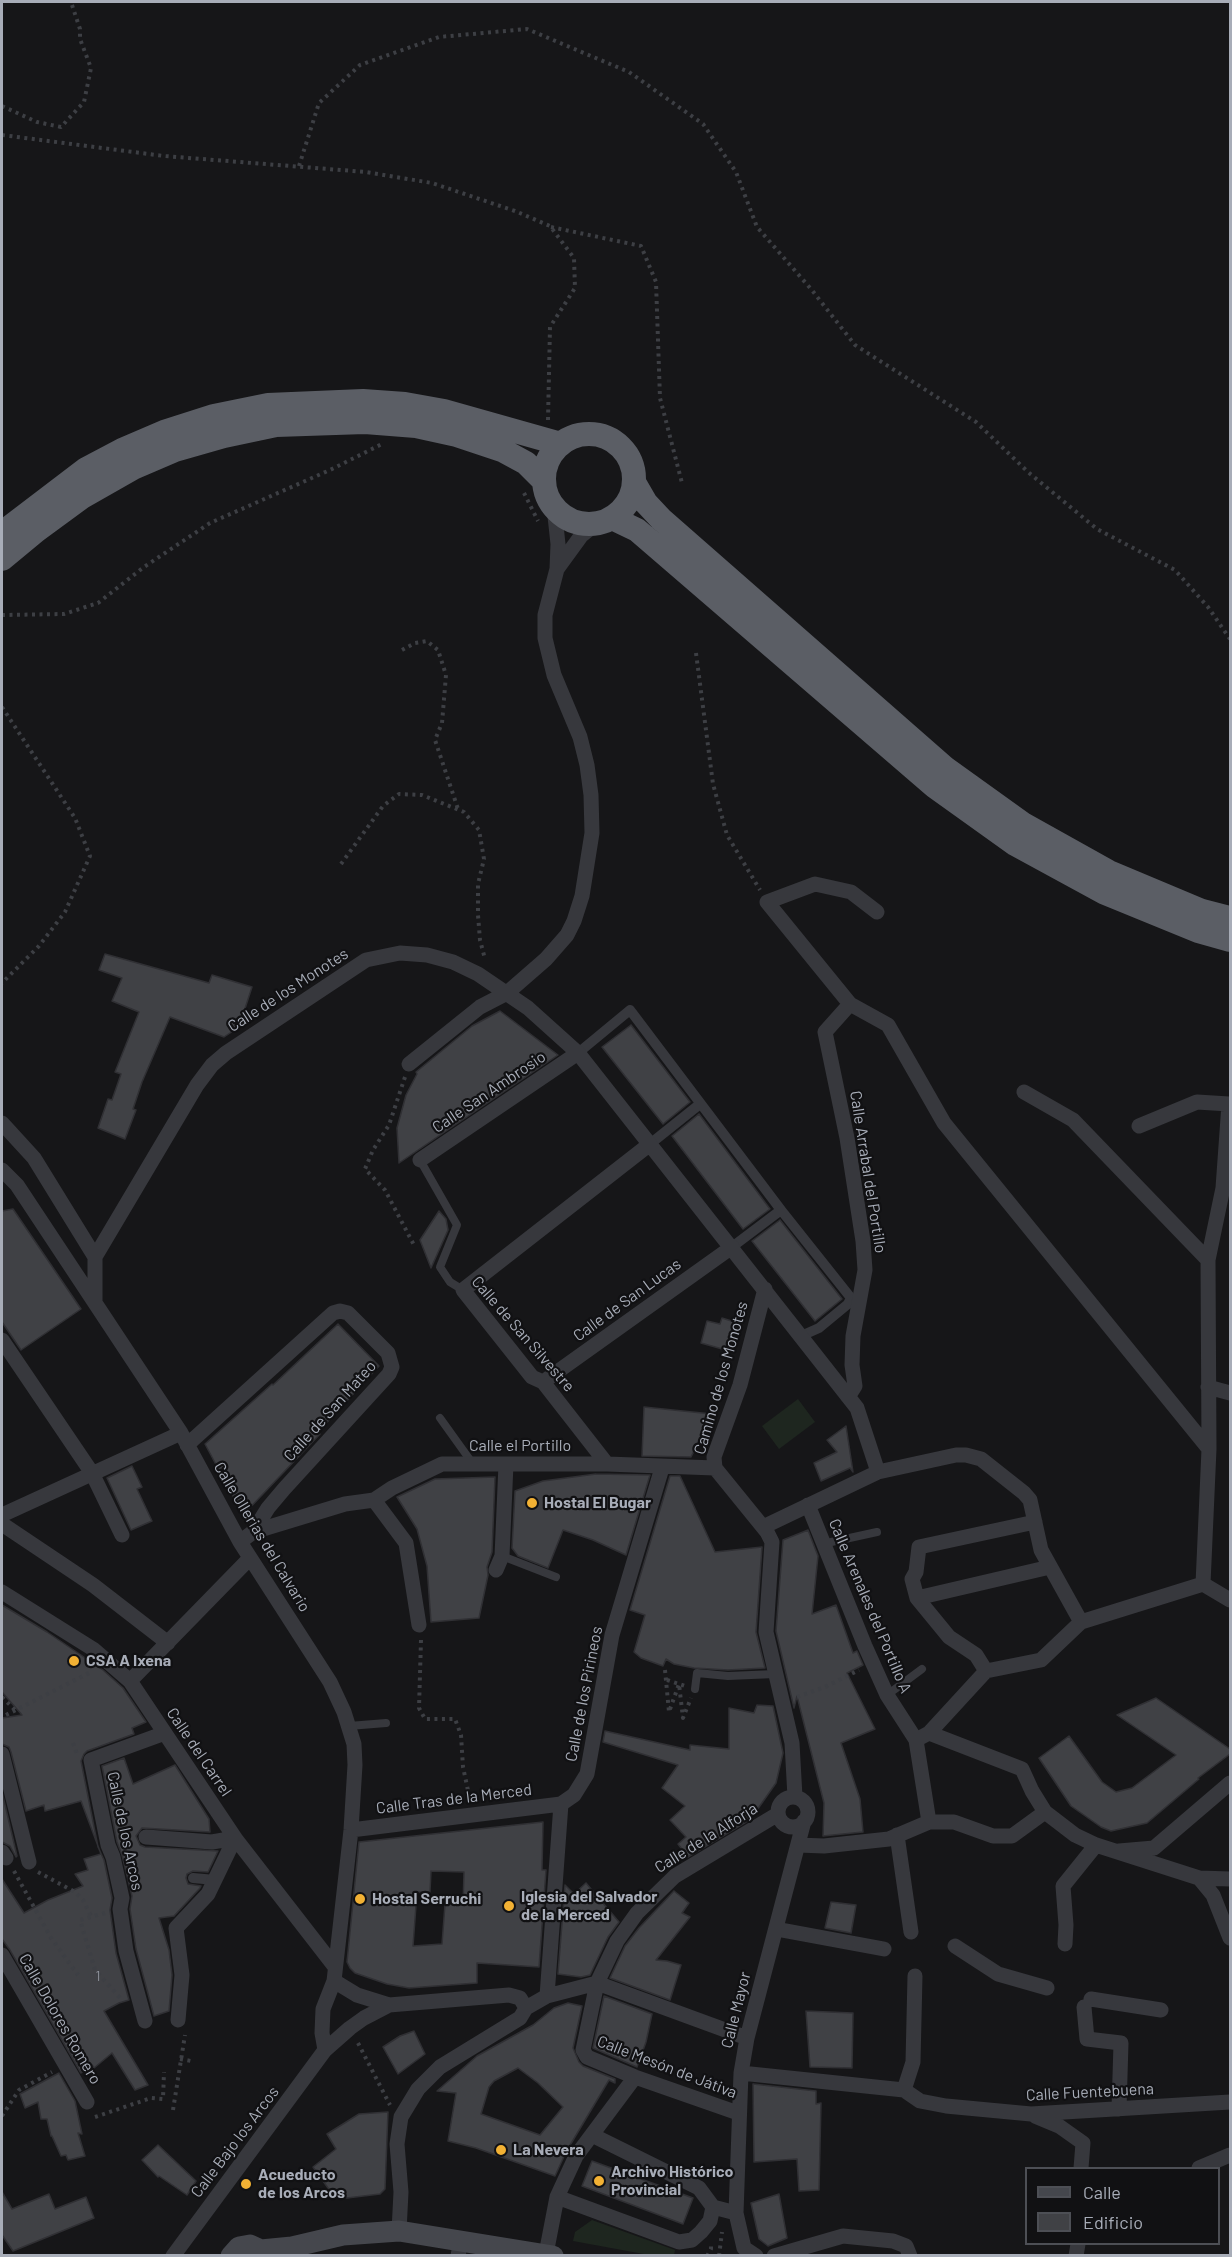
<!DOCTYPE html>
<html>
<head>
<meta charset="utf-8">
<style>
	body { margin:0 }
	#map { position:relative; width:1232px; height:2257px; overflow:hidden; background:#161618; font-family:Barlow,sans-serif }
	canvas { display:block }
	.frame { position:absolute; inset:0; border:3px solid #a8adb8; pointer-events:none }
	.legend { position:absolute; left:1025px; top:2167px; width:195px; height:78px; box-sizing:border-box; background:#111113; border:2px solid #4d4f55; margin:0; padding:8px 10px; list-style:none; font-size:18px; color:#a8adb8 }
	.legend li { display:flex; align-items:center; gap:12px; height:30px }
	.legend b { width:30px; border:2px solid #4d4f55 }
</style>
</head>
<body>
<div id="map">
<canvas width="1232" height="2257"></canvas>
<div class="frame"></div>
<ul class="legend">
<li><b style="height:8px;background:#45474d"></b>Calle</li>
<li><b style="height:16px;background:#404145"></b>Edificio</li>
</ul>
</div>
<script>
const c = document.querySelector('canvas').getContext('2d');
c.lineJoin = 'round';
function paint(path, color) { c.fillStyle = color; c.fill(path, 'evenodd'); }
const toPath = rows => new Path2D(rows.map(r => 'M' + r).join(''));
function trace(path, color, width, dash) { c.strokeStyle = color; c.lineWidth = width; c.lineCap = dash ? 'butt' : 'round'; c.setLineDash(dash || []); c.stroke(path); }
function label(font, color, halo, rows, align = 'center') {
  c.font = font + ' Barlow,sans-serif'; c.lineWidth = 4.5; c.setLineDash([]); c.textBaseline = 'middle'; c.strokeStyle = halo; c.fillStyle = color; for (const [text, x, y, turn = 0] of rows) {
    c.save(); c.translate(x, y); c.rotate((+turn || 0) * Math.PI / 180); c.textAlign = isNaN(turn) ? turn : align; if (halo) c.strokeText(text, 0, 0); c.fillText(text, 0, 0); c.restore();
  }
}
const green = toPath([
	[798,1399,815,1422,779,1449,762,1426],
	[592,2220,675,2250,674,2255,649,2255,573,2241,575,2232]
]);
const building = toPath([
	[105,954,209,983,212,975,252,987,239,1027,224,1037,170,1017,142,1082,133,1109,136,1110,125,1139,98,1128,108,1099,112,1100,121,1074,115,1072,139,1012,112,1001,122,978,99,970,105,954],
	[500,1011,558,1055,399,1163,397,1128,406,1095,417,1074,416,1072,472,1026,500,1011],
	[631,1025,690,1102,663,1124,602,1047,631,1025],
	[699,1114,770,1209,743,1229,672,1136,699,1114],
	[13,1209,81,1309,21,1350,2,1322,2,1211,13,1209],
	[439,1211,446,1219,448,1230,431,1268,420,1240,439,1211],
	[780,1220,842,1299,815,1321,752,1241,780,1220],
	[722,1318,741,1324,733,1352,701,1343,707,1321,720,1324,722,1318],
	[338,1324,379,1366,318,1432,320,1434,243,1515,205,1444,272,1384,273,1385,338,1324],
	[644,1407,712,1414,691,1457,642,1456,644,1407],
	[846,1426,853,1472,850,1468,821,1481,814,1463,837,1452,827,1440,846,1426],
	[132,1466,142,1487,137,1489,152,1521,131,1530,107,1478,132,1466],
	[596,1474,650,1475,626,1555,593,1540,563,1530,548,1568,518,1556,512,1548,515,1491,543,1481,596,1474],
	[670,1476,680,1476,715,1552,762,1547,756,1632,765,1668,728,1670,694,1668,674,1664,666,1659,663,1666,641,1658,634,1652,645,1615,630,1610,670,1476],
	[495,1477,492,1552,487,1567,488,1575,479,1618,431,1622,427,1566,417,1529,397,1497,435,1479,495,1477],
	[808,1530,818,1556,812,1614,836,1605,853,1653,857,1651,863,1665,847,1673,875,1729,841,1743,860,1799,863,1832,823,1836,824,1803,797,1696,794,1708,776,1631,783,1540,808,1530],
	[2,1605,47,1632,103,1670,123,1688,146,1722,132,1728,134,1734,87,1751,84,1754,81,1761,98,1847,104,1860,112,1898,110,1910,116,1953,129,2000,119,2003,104,2011,148,2085,135,2090,112,2053,94,2068,92,2065,81,2073,10,1950,2,1939,2,1879,24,1913,48,1900,83,1886,75,1874,88,1870,84,1859,101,1854,81,1801,45,1811,44,1805,26,1811,11,1752,9,1747,2,1744,2,1718,22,1715,2,1692,2,1605],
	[1156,1698,1230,1749,1230,1754,1198,1778,1199,1779,1147,1823,1111,1831,1101,1827,1071,1806,1039,1758,1069,1736,1102,1782,1116,1792,1132,1788,1176,1755,1117,1715,1156,1698],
	[757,1705,773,1706,783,1753,776,1783,757,1810,746,1822,688,1857,678,1844,686,1837,670,1820,685,1806,662,1788,678,1765,603,1742,605,1731,690,1750,690,1745,729,1749,729,1708,754,1713,757,1705],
	[124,1758,133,1784,175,1765,209,1819,210,1832,142,1828,136,1836,140,1845,145,1847,218,1851,208,1872,193,1871,187,1874,186,1878,188,1884,201,1886,200,1888,174,1916,159,1918,169,1950,172,1975,169,2011,154,2016,136,1949,130,1909,132,1896,122,1855,117,1842,102,1766,124,1758],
	[2,1792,17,1856,16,1857,10,1846,2,1842,2,1792],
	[543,1822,542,1870,546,1870,539,1967,477,1963,477,1983,409,1988,387,1984,355,1973,350,1968,347,1962,359,1842,543,1822],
	[431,1871,464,1872,463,1905,445,1904,442,1944,413,1946,417,1892,430,1892,431,1871],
	[586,1883,619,1922,608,1937,590,1975,581,1977,558,1974,565,1885,574,1894,586,1883],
	[674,1891,689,1903,682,1913,690,1917,656,1960,667,1961,681,1965,670,2000,610,1978,625,1946,639,1928,674,1891],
	[831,1902,856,1905,851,1933,825,1928,831,1902],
	[604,1996,652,2014,646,2042,637,2067,593,2048,604,1996],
	[568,2003,582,2006,573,2048,579,2062,583,2066,615,2079,615,2083,609,2080,566,2152,555,2176,476,2148,448,2141,456,2093,437,2091,477,2056,533,2025,554,2008,568,2003],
	[518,2068,538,2083,563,2107,540,2135,481,2114,489,2087,494,2081,518,2068],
	[806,2011,853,2013,852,2068,810,2067,806,2011],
	[414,2031,425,2054,398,2074,383,2047,400,2036,414,2031],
	[59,2073,75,2101,82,2134,78,2133,85,2156,68,2160,66,2155,61,2156,52,2136,51,2136,47,2119,41,2119,38,2102,25,2108,20,2094,59,2073],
	[753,2084,816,2091,816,2104,821,2103,819,2190,799,2191,797,2159,754,2162,753,2084],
	[388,2112,385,2189,380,2194,347,2198,333,2195,313,2167,336,2149,327,2134,359,2114,388,2112],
	[158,2145,196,2181,187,2195,159,2176,158,2177,142,2160,158,2145],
	[592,2161,693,2198,683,2224,582,2186,592,2161],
	[2,2192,12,2209,49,2194,55,2209,86,2197,94,2218,13,2251,2,2235,2,2192],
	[779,2194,787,2238,768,2246,759,2239,751,2203,779,2194]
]);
const path = toPath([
	[2,106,37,122,61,127,84,102,91,68,80,39,80,29,71,2],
	[2,135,164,156,366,172,432,183,515,211,550,226,574,258,575,288,550,327,548,420],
	[299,166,319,103,360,65,439,37,527,29,629,72,703,124,736,172,757,227,811,289,855,345,976,422,1028,472,1097,529,1175,570,1208,607,1230,639],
	[551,227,641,246,656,282,660,398,682,483],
	[524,493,538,521],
	[2,615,64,614,98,603,144,567,210,523,330,470,382,444],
	[402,650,415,643,427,641,438,650,446,675,442,723,435,740,458,809],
	[696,653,713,784,727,835,760,890],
	[2,707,75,818,90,856,65,912,39,946,2,983],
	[341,864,383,806,399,794,422,795,464,812,479,830,484,859,478,884,478,915,480,940,485,959],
	[405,1077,389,1125,373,1150,365,1169,385,1190,415,1247],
	[421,1640,419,1708,425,1719,455,1719,461,1735,463,1767,470,1800],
	[665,1670,669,1712,679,1684,683,1718,691,1698],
	[667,1680,685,1686],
	[2,1697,15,1710],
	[797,1697,825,1687,859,1670],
	[6,1715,93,1671],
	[73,1743,77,1754],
	[14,1871,51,1938,78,1975],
	[38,1872,75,1892,83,1900,91,1916],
	[105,1913,80,1920,95,1970,122,2000],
	[358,2043,390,2105],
	[180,2059,191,2061],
	[173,2110,185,2035],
	[2,2116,19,2090,52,2072],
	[95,2117,151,2098,163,2099,164,2072],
	[707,2256,711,2249,711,2243],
	[719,2256,722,2232]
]);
const service = toPath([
	[420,1160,457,1225,440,1267,450,1282,463,1290],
	[440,1418,473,1464],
	[822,1544,877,1532],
	[502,1556,556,1577],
	[695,1689,697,1673,728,1676,775,1674],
	[887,1695,922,1669],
	[349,1726,386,1723]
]);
const pedestrian = toPath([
	[578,1053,630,1010,781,1210,851,1298,848,1304,819,1328,801,1336],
	[650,1144,700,1104],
	[732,1247,781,1210],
	[193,1878,215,1880]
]);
const minor = toPath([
	[557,569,581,536,596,524],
	[877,912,851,892,815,884,767,902,850,1004,888,1025,944,1123,1209,1449,1203,1584],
	[409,1064,480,1007,507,993,546,959,567,935,574,921,582,896,592,833,591,795,587,765,580,737,554,675,545,638,545,615,557,569,558,544,554,507],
	[1024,1092,1073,1120,1208,1260,1209,1449],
	[2,1123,34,1158,95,1257],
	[1139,1126,1197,1102,1229,1104,1223,1188,1208,1260],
	[420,1160,578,1053],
	[2,1170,17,1185,181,1433,240,1542,330,1682,344,1712,354,1744,355,1765,351,1830,334,1981,323,2009,322,2033,325,2050],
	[95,1302,95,1257,197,1085,212,1065,226,1053,366,960,400,953,427,955,453,962,478,974,528,1008,578,1053,857,1408,878,1472,763,1527],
	[2,1340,92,1473,122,1535],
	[543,1382,732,1247],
	[1208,1387,1230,1393],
	[848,1397,855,1386,852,1365,853,1336,865,1270,863,1241,847,1138,825,1032,850,1004],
	[187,1445,333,1313,340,1311,348,1313,388,1353,392,1367,389,1374,284,1489,268,1508,253,1532],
	[607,1464,543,1382,532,1377,463,1290,650,1144],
	[715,1468,714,1457,740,1385,765,1289],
	[878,1472,956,1455,966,1455,981,1459,1024,1493,1030,1500,1041,1550,1081,1622],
	[374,1500,406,1543,419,1625],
	[808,1505,865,1646,887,1695,916,1740,929,1822],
	[2,1515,181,1433],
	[2,1524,93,1585,168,1643],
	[240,1542,253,1532,345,1504,374,1500,392,1488,442,1464,607,1464,715,1468,767,1532,772,1542,766,1632,792,1743,795,1797],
	[496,1570,502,1556,506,1464],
	[2,1592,93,1649,130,1681,235,1838,335,1967],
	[917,1598,1050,1567],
	[986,1671,976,1655,949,1637,917,1598,912,1579,916,1572,919,1547,1035,1522],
	[130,1681,250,1558],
	[929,1733,1022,1769,1032,1791,1045,1812,1075,1835,1096,1845,1199,1878,1230,1879],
	[916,1740,929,1733,986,1671,1041,1660,1081,1622,1203,1584,1230,1600],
	[2,1754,29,1862],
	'778 1812a15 15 0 1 1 30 0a15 15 0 1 1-30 0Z',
	[351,1830,561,1804],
	[897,1835,911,1932],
	[146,1837,212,1842,235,1838],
	[798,1845,824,1846,889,1839,929,1822,954,1822,993,1836,1012,1836,1045,1812],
	[1119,1851,1154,1848,1230,1783],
	[2,1852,6,1858],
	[1199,1878,1213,1895,1230,1938],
	[776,1929,884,1949],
	[1065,1944,1066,1925,1063,1886,1096,1845],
	[955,1946,998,1974,1047,1988],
	[2,1955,87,2102],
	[334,1981,357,1995,389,2005],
	[597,1983,747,2038],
	[547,1996,561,1804,574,1795,587,1774,612,1635,662,1468],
	[1091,1999,1161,2010],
	[1084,2007,1087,2039,1121,2043,1119,2109],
	[526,2008,547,1996,597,1983],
	[178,2020,182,1975,176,1928,208,1894,235,1838],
	[145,2021,126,1951,120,1909,122,1898,113,1857,108,1845,91,1760,165,1733],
	[741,2073,904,2090,920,2101,946,2106,1031,2114,1230,2102],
	[904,2090,913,2062,915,1976],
	[738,2113,635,2077,587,2057,583,2050,597,1983,617,1941,637,1913,675,1876,778,1814],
	[1035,2116,1059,2126,1083,2143,1081,2168],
	[592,2135,699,2188,713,2207,736,2213],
	[1199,2168,1230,2155],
	[557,2197,679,2242,692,2240,701,2232,710,2221,713,2207],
	[546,2254,557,2197,576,2156,635,2077],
	[173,2256,325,2050,350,2028,364,2018,389,2005,509,1995,520,1998,526,2008,520,2018,440,2067,418,2089,401,2117,397,2144,401,2192,399,2231],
	[458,2256,461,2240],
	[756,2256,744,2248,736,2213,741,2073,747,2038,804,1821],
	[774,2256,843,2236,893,2241,906,2246,910,2256],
	[1076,2256,1078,2244]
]);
const secondary = toPath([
	[261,2250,292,2247,343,2235,399,2231,553,2256],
	[231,2256,239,2247,250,2245,261,2250,266,2256]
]);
const trunk = toPath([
	'544 479a45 45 0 1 1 90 0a45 45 0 1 1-90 0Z',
	[635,484,646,503,661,519,945,768,1023,824,1109,872,1202,911,1230,918],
	[612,518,637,530,934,786,1015,844,1105,893,1198,931,1230,940],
	[2,533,86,469,122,450,164,432,214,416,268,405,363,401,405,404,444,411,561,444],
	[2,559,37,530,82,497,133,468,175,450,224,436,276,425,365,422,416,426,457,435,502,450,526,463,544,481]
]);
const markers = [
	[532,1503,6,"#f2b134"],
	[74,1661,6,"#f2b134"],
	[360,1899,6,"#f2b134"],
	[509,1906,6,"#f2b134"],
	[501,2150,6,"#f2b134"],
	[599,2181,6,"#f2b134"],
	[246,2184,6,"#f2b134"]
];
const numberNames = [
	["1",98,1976]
];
const streetNames = [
	["Calle de los Monotes",288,990,-33],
	["Calle San Ambrosio",489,1092,-34],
	["Calle Arrabal del Portillo",868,1172,81],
	["Calle de San Lucas",627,1300,-36],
	["Calle de San Silvestre",523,1334,49],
	["Camino de los Monotes",721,1378,-74],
	["Calle de San Mateo",330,1411,-48],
	["Calle el Portillo",520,1446],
	["Calle Ollerias del Calvario",262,1537,59],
	["Calle Arenales del Portillo A",870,1606,67],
	["Calle de los Pirineos",584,1694,-79],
	["Calle del Carrel",199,1752,56],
	["Calle Tras de la Merced",454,1799,-7],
	["Calle de los Arcos",125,1831,78],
	["Calle de la Alforja",706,1838,-32],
	["Calle Mayor",736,2010,-76],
	["Calle Dolores Romero",60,2019,60],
	["Calle Mesón de Játiva",667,2067,21],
	["Calle Fuentebuena",1090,2092,-3],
	["Calle Bajo los Arcos",235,2142,-53]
];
const poiNames = [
	["Hostal El Bugar",544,1503],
	["CSA A Ixena",86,1661],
	["Iglesia del Salvador",521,1897],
	["de la Merced",521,1915],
	["Hostal Serruchi",372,1899],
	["La Nevera",513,2150],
	["Archivo Histórico",611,2172],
	["Provincial",611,2190],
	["Acueducto",258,2175],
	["de los Arcos",258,2193]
];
paint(green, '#1e261f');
paint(building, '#404145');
trace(building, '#303034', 1.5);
trace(path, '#3d3f44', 4, [3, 4.5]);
trace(service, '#37383d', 8);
trace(pedestrian, '#37383d', 10);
trace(minor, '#37383d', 15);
trace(secondary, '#45474d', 21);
trace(trunk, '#5b5e65', 24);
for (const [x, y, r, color] of markers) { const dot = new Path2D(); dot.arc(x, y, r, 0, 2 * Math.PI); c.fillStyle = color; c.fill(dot); trace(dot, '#111113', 2); }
label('14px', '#8e929b', null, numberNames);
label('16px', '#a8adb8', '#111113', streetNames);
label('bold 16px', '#a8adb8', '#111113', poiNames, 'left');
</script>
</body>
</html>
